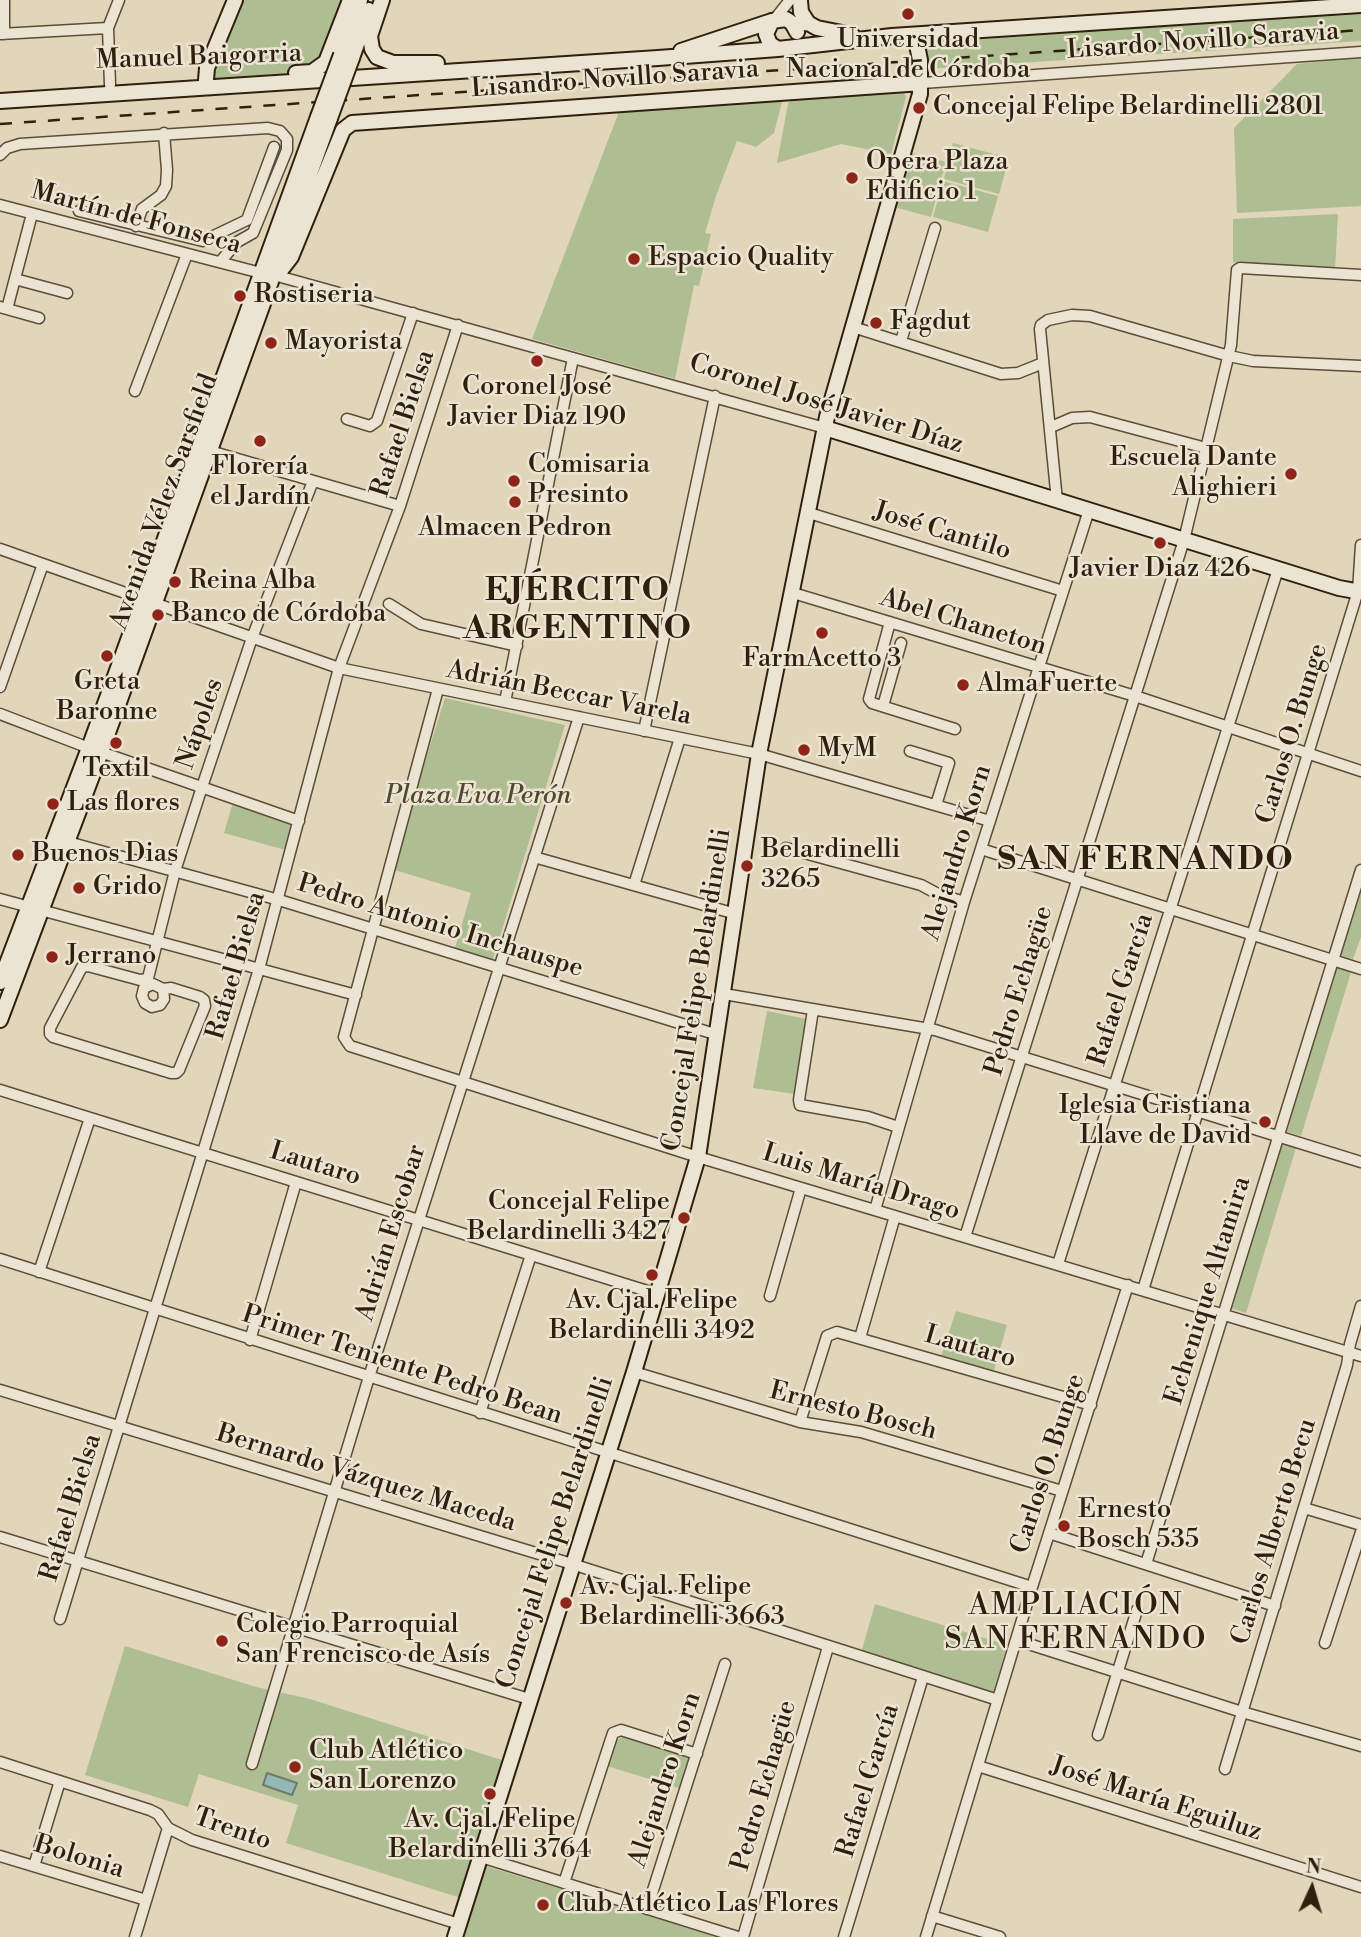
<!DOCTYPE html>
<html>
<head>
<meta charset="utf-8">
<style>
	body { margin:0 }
	#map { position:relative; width:1361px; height:1937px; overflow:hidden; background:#e1d5ba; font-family:"Libre Bodoni",serif }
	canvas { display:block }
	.north { position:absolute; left:1277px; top:1853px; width:70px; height:70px; -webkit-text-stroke:5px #ece4d2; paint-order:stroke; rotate:4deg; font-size:19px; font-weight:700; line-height:28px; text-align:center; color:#2f200d }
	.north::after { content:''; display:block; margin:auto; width:24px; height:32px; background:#2f200d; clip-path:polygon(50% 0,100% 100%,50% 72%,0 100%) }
</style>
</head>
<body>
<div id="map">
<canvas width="1361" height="1937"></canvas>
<div class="north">N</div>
</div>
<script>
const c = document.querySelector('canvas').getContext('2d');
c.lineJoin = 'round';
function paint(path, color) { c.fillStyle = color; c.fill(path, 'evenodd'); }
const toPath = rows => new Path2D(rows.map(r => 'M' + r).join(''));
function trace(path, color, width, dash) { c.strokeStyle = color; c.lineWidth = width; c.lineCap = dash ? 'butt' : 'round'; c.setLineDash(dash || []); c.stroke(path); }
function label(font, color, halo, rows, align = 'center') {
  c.font = font + ' "Libre Bodoni",serif'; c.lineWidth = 5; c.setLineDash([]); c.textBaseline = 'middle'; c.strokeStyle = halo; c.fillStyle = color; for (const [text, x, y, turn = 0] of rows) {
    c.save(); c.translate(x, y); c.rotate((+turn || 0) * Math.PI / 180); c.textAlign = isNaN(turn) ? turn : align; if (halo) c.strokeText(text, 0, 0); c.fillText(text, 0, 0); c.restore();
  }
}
const green = toPath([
	[235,0,350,0,330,55,307,73,206,80],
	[1361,10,1361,41,925,69,920,44],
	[1361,57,1361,206,1237,213,1234,128,1297,64],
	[903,91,906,97,891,154,841,144,777,163,788,104,792,99],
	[784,94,774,133,756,147,737,141,716,196,705,233,711,234,699,286,694,285,675,379,532,339,620,109],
	[953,143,1009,158,999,194,944,179],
	[909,152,946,162,931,217,894,207],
	[943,181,998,196,988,232,933,217],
	[1338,214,1335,271,1233,262,1233,219],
	[445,698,565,725,493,959,455,948,471,893,391,869],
	[233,802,299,821,289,851,224,833],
	[1361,881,1361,937,1352,962,1338,958],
	[1335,964,1352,969,1301,1136,1284,1131],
	[767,1011,807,1019,795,1094,753,1088],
	[1280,1144,1296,1148,1246,1313,1230,1308],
	[956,1311,1007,1325,994,1371,941,1356],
	[875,1604,1007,1645,993,1695,861,1653],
	[125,1646,256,1687,310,1699,505,1761,461,1898,286,1843,298,1805,199,1774,188,1807,85,1775],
	[623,1737,688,1756,690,1761,682,1789,607,1766,615,1741],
	[485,1866,720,1937,463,1937]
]);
const water = toPath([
	[267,1773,297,1783,292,1795,263,1785,267,1773]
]);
const minor = toPath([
	[4,0,4,34],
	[774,20,790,0],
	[0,34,108,28],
	[922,83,1361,52],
	[110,85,108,28,119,0],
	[0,155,7,148,20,144,268,128,280,131,287,139,287,150,253,233,237,242,220,262],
	[0,205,261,273],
	[79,211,203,241,247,220,274,147],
	[136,226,142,209,161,195,166,186,167,170,164,133],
	[274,275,825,428],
	[15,279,67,293],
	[0,307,39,318],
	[7,309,32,214],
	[853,327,1001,374,1018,373,1043,363],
	[901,341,935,228],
	[135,391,187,254],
	[347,419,370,426,377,421,413,313],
	[1051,427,1072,418,1090,417,1206,448],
	[210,451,400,506],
	[1057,501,1040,329,1041,325,1048,320,1072,315,1090,316,1229,356,1253,361,1361,366],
	[809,513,1063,591],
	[0,549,339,668,759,754,990,821],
	[793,593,1135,696,1361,771],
	[389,604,421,624,517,646],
	[890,622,869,699,872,703,955,729],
	[0,687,43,564],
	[438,689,344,1037,350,1046,698,1157,1361,1356],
	[505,702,573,358],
	[883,706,901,643],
	[0,714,89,748,299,821],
	[644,731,715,396],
	[910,751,949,763,936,805],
	[68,842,279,900,718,1035],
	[786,848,921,885,936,893,964,902],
	[981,849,1361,969],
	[534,857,736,914],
	[634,885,680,738],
	[0,899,356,995],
	[147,979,140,980,88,966,82,967,50,1028,50,1034,53,1037,171,1073,176,1073,179,1070,205,1006,204,1000,200,997,171,988,163,989,153,984,144,988,142,996,145,1003,152,1007,160,1005,164,999,163,989],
	[146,986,175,871,202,787,252,638,313,481],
	[724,994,935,1030,1361,1162],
	[813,1010,799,1100,800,1105,868,1117,898,1127],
	[0,1090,657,1294],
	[875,1210,964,902,1089,510],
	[965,1237,1184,540,1231,345,1237,270,1240,268,1361,275],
	[0,1259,1032,1587],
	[1058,1264,1278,569],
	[39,1272,90,1118],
	[1143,1290,1358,591,1361,545],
	[770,1296,801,1188],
	[860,1338,895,1216],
	[250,1340,296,1182],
	[634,1372,800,1422,861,1432,1062,1491],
	[0,1390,572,1564,998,1700],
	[480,1413,531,1255],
	[800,1422,827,1336,837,1332,1091,1405],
	[1304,1508,1361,1525],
	[1049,1533,1275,1606],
	[0,1537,529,1699],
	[1146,1564,1361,870],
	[60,1619,259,969,339,668,400,506,458,325],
	[1016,1640,1242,1712,1361,1746],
	[1325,1643,1361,1532],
	[1098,1735,1137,1610],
	[0,1762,150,1810,158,1814,168,1828,192,1840,459,1924],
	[252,1764,369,1377,579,717],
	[978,1766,1361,1887],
	[1225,1769,1347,1365,1350,1344,1361,1306],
	[0,1856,146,1900],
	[481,1857,738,1937],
	[34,1866,60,1781],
	[564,1883,613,1733,621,1730,697,1754],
	[647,1909,725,1664],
	[932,1916,1000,1937],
	[135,1937,168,1828],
	[743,1937,828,1647],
	[844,1937,923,1677],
	[926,1937,1032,1587,1128,1285]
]);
const secondary = toPath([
	[382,0,370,36,372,49,377,57,393,63,437,63],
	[800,1,801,12,808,23],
	[794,24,808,23,817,28,852,35],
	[778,49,770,44,766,34,772,21,786,19,792,23,797,32],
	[681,51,772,21],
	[341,55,360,0],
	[352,58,369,10],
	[296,73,312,72,326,62,350,0],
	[206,80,207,68,235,0],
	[0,101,658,58,778,49,892,36,1361,5],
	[281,270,291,257,343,130,352,123,922,83],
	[825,428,1278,569,1339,588,1361,592],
	[0,982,89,748,318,117],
	[0,1020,101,752,330,118],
	[455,1937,634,1372,698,1157,759,754,827,417,920,94,920,60,915,35]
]);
const rail = toPath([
	[0,124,1361,30]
]);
const secondaryBridge = toPath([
	[318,117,341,55],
	[330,118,352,58]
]);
const markers = [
	[908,14,7,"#8f2418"],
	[919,108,7,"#8f2418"],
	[852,178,7,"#8f2418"],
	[634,259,7,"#8f2418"],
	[240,296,7,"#8f2418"],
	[876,323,7,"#8f2418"],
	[271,343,7,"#8f2418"],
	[537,361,7,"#8f2418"],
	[260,441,7,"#8f2418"],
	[1291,474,7,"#8f2418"],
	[514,481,7,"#8f2418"],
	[515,502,7,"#8f2418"],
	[1160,543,7,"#8f2418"],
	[175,582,7,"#8f2418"],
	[158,615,7,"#8f2418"],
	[822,633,7,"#8f2418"],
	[107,656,7,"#8f2418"],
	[963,685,7,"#8f2418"],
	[116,743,7,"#8f2418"],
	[804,750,7,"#8f2418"],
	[53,804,7,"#8f2418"],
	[18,855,7,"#8f2418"],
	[747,866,7,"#8f2418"],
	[79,888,7,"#8f2418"],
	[52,957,7,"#8f2418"],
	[1265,1122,7,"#8f2418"],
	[684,1218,7,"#8f2418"],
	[652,1275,7,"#8f2418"],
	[1064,1526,7,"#8f2418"],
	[566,1603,7,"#8f2418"],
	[222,1641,7,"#8f2418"],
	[295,1767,7,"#8f2418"],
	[490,1794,7,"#8f2418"],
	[543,1905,7,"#8f2418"]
];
const poiNames = [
	["Universidad",908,41,"center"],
	["Nacional de Córdoba",908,71,"center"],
	["Concejal Felipe Belardinelli 2801",933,108],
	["Opera Plaza",866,163],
	["Edificio 1",866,193],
	["Espacio Quality",648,259],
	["Rostiseria",254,296],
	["Fagdut",890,323],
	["Mayorista",285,343],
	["Coronel José",537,388,"center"],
	["Javier Diaz 190",537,418,"center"],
	["Escuela Dante",1277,459,"right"],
	["Alighieri",1277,489,"right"],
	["Comisaria",528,466],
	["Presinto",528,496],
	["Florería",260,468,"center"],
	["el Jardín",260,498,"center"],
	["Almacen Pedron",515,529,"center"],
	["Javier Diaz 426",1160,570,"center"],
	["Reina Alba",189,582],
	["Banco de Córdoba",172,615],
	["FarmAcetto 3",822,660,"center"],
	["Greta",107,683,"center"],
	["Baronne",107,713,"center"],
	["AlmaFuerte",977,685],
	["MyM",818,750],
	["Textil",116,770,"center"],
	["Las flores",67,804],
	["Belardinelli",761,851],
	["3265",761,881],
	["Buenos Dias",32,855],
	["Grido",93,888],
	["Jerrano",66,957],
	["Iglesia Cristiana",1251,1107,"right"],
	["Llave de David",1251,1137,"right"],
	["Concejal Felipe",670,1203,"right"],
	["Belardinelli 3427",670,1233,"right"],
	["Av. Cjal. Felipe",652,1302,"center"],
	["Belardinelli 3492",652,1332,"center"],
	["Ernesto",1078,1511],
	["Bosch 535",1078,1541],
	["Av. Cjal. Felipe",580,1588],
	["Belardinelli 3663",580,1618],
	["Colegio Parroquial",236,1626],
	["San Frencisco de Asís",236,1656],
	["Club Atlético",309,1752],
	["San Lorenzo",309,1782],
	["Av. Cjal. Felipe",490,1821,"center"],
	["Belardinelli 3764",490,1851,"center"],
	["Club Atlético Las Flores",557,1905]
];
const streetNames = [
	["Lisardo Novillo Saravia",1203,42,-4],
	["Manuel Baigorria",199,58,-2],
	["Lisandro Novillo Saravia",615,80,-4],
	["Martín de Fonseca",136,219,15],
	["Coronel José Javier Díaz",826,405,17],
	["Rafael Bielsa",404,424,-72],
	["Avenida Vélez Sarsfield",165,502,-70],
	["José Cantilo",942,532,17],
	["Abel Chaneton",963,623,17],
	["Adrián Beccar Varela",569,694,11],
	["Nápoles",201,724,-71],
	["Carlos O. Bunge",1293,734,-73],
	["Alejandro Korn",958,853,-73],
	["Pedro Antonio Inchauspe",440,927,17],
	["Rafael Bielsa",237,966,-74],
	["Concejal Felipe Belardinelli",698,990,-81],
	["Rafael García",1122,990,-72],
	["Pedro Echagüe",1020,991,-73],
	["Lautaro",315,1165,17],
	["Luis María Drago",861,1183,17],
	["Adrián Escobar",392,1233,-73],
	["Echenique Altamira",1209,1291,-73],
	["Lautaro",970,1348,16],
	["Primer Teniente Pedro Bean",402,1366,18],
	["Ernesto Bosch",853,1412,14],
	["Carlos O. Bunge",1049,1464,-72],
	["Bernardo Vázquez Maceda",366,1479,17],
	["Rafael Bielsa",72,1508,-73],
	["Carlos Alberto Becu",1275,1532,-73],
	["Concejal Felipe Belardinelli",556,1533,-72],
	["Alejandro Korn",666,1780,-72],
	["Rafael García",869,1781,-73],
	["Pedro Echagüe",765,1786,-74],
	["José María Eguiluz",1156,1800,18],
	["Trento",232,1830,19],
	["Bolonia",79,1858,17]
];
const parkNames = [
	["Plaza Eva Perón",478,797]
];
const quarterNames = [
	["AMPLIACIÓN",1076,1607],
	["SAN FERNANDO",1076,1641]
];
const districtNames = [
	["EJÉRCITO",578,592],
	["ARGENTINO",578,630],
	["SAN FERNANDO",1146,861]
];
paint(green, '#afbe92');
paint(water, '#94b8b3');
trace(water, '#6c7b71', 2);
trace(minor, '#5c4d38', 13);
trace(secondary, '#2f200d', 18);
trace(minor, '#ece4d2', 10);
trace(secondary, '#ece4d2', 14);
trace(rail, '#2f200d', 2.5, [12, 12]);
trace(secondaryBridge, '#2f200d', 18, []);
trace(secondaryBridge, '#ece4d2', 14);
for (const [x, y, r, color] of markers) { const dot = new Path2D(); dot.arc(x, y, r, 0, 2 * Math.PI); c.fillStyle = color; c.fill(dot); trace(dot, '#ece4d2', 2.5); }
label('26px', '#2f200d', '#ece4d2', poiNames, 'left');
label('26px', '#2f200d', '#ece4d2', streetNames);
label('italic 26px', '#4f482e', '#ece4d2', parkNames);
c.letterSpacing = '2px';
label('30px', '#2f200d', '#ece4d2', quarterNames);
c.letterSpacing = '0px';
c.letterSpacing = '2px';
label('bold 33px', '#2f200d', '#ece4d2', districtNames);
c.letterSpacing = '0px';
</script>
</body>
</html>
